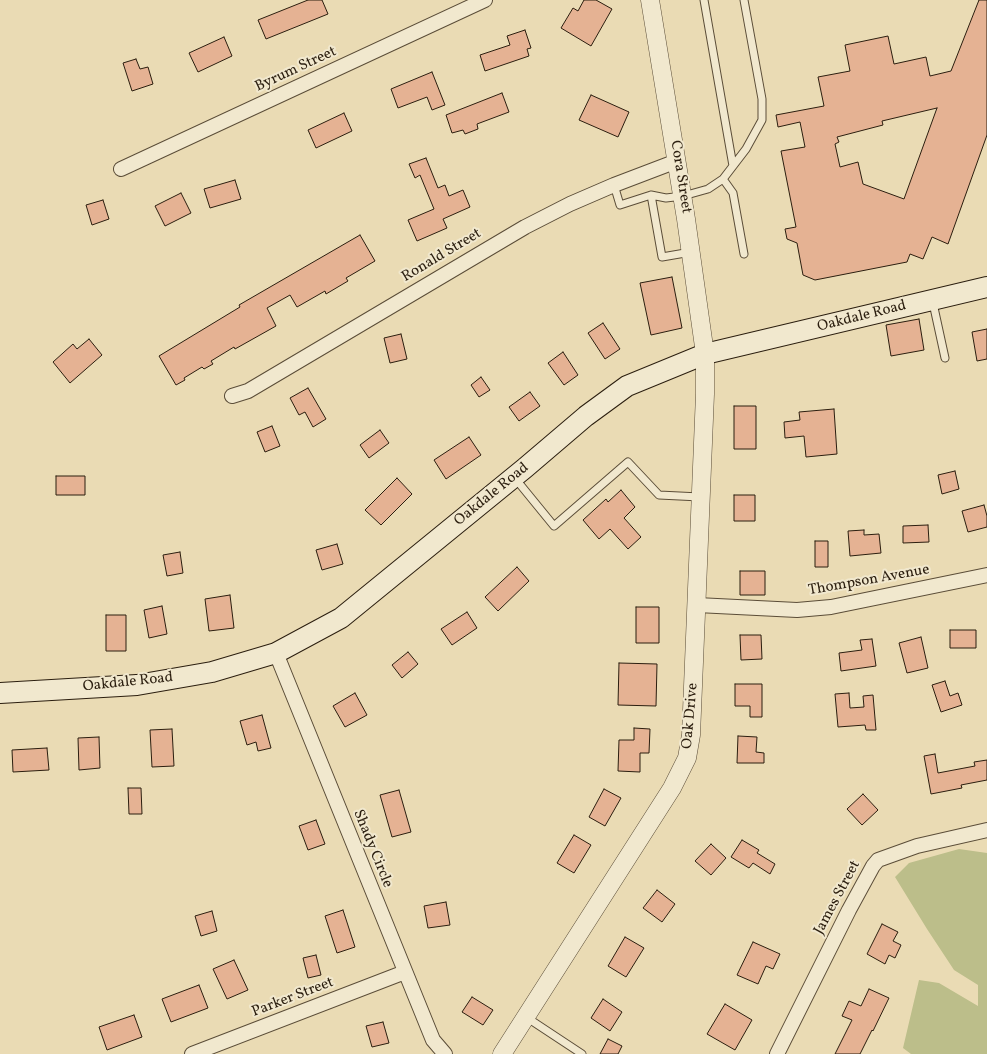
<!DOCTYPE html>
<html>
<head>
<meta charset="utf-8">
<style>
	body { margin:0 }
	canvas { display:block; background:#eadbb4 }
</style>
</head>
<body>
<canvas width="987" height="1054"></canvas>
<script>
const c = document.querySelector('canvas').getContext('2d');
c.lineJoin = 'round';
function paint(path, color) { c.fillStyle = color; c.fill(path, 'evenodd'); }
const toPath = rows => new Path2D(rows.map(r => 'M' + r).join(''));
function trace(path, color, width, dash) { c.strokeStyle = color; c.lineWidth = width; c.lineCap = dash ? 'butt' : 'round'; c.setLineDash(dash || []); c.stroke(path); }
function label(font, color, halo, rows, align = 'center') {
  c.font = font + ' Vollkorn,serif'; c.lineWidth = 4; c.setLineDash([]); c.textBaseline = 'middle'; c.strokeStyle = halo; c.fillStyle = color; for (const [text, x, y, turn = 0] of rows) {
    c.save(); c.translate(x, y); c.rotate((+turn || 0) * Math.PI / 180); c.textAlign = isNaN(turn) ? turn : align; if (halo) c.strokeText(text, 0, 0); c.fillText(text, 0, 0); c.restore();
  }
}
const green = toPath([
	[959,849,987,853,987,1054,911,1054,903,1048,919,980,939,983,978,1006,978,985,954,970,927,929,895,877,909,863]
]);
const building = toPath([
	[308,0,322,0,328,14,266,39,258,20,308,0],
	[584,0,596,0,612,9,591,46,561,28,573,8,578,11,584,0],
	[979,0,987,0,987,135,948,244,932,237,923,259,910,254,907,262,815,280,803,275,797,243,787,239,785,229,796,227,781,151,805,147,800,122,778,127,776,115,824,106,818,77,850,71,845,45,888,36,894,64,926,57,930,76,951,71,979,0],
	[937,108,904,199,863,184,858,162,840,167,835,144,839,142,837,137,883,125,882,121,937,108],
	[525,30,531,48,527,49,529,56,485,71,480,55,510,45,507,36,525,30],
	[224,37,232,56,198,72,189,53,224,37],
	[136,59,140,69,148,67,153,84,132,91,123,63,136,59],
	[432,72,445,105,432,110,427,97,398,108,391,89,432,72],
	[502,93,509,112,477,124,478,129,465,134,463,130,452,133,446,115,502,93],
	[591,95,629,112,618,137,579,120,591,95],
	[344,113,352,131,316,148,308,130,344,113],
	[426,158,438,188,445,185,449,196,463,190,470,207,443,219,447,228,417,241,408,220,434,209,420,175,415,178,409,164,426,158],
	[235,180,241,199,210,208,204,189,235,180],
	[181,193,191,213,165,226,155,206,181,193],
	[103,200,109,219,92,225,86,205,103,200],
	[360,235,375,261,346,278,348,281,326,294,325,291,297,307,290,295,267,308,276,326,235,349,234,347,211,361,213,364,204,369,202,367,184,378,185,380,176,385,159,356,240,307,239,305,360,235],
	[672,277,682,328,651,335,640,283,672,277],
	[919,319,924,350,891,356,886,325,919,319],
	[603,323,620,349,605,359,588,333,603,323],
	[987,329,987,359,977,361,972,332,987,329],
	[401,334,407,359,390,363,384,338,401,334],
	[89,339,102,355,70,383,53,362,73,344,77,349,89,339],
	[563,352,578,375,564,385,548,363,563,352],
	[481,377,490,390,479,397,471,385,481,377],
	[308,388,326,419,313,427,305,412,299,415,290,398,308,388],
	[530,392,540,406,519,421,509,407,530,392],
	[734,406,756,406,756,449,734,449,734,406],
	[834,409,837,454,806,457,804,436,785,438,784,422,800,420,799,412,834,409],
	[272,426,280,446,265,452,257,432,272,426],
	[380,430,389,443,369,458,360,445,380,430],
	[469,437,481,455,446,479,434,460,469,437],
	[955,471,959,489,942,494,938,475,955,471],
	[56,476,85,476,85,495,56,495,56,476],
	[397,478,412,494,381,525,365,510,397,478],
	[621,490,635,507,624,518,641,537,628,549,610,529,599,539,583,520,606,499,608,502,621,490],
	[734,495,755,495,755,521,734,521,734,495],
	[984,505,987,516,987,527,968,532,962,511,984,505],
	[928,525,929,542,903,543,903,526,928,525],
	[864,530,864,535,879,534,881,553,850,556,848,531,864,530],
	[815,541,828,541,828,567,815,567,815,541],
	[337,544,343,564,322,570,316,550,337,544],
	[180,552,183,573,167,576,163,555,180,552],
	[517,567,529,581,498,611,485,597,517,567],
	[740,571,765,571,765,595,740,595,740,571],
	[230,595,234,628,209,631,205,599,230,595],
	[162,606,167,634,149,638,144,610,162,606],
	[636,607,659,607,659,643,636,643,636,607],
	[467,612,477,628,452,645,441,629,467,612],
	[106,615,126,615,126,651,106,651,106,615],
	[950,630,976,630,976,648,950,648,950,630],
	[740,635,761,635,762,659,741,660,740,635],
	[921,637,928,668,907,673,899,643,921,637],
	[872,639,876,666,841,671,839,653,862,650,860,640,872,639],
	[408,652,418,664,402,678,392,665,408,652],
	[619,663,657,664,656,706,618,705,619,663],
	[945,681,950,696,958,693,962,705,941,712,932,685,945,681],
	[735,684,762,684,762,717,750,717,750,706,735,706,735,684],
	[355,693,367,715,345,727,333,706,355,693],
	[849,693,850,708,864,707,863,696,873,695,876,730,866,730,865,725,838,727,835,694,849,693],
	[262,715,271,748,258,751,256,742,247,745,240,721,262,715],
	[634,728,650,729,649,753,640,753,640,772,618,771,619,740,634,740,634,728],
	[172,729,174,766,152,767,150,730,172,729],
	[738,736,757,737,756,752,764,753,764,763,737,763,738,736],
	[99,737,100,768,79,770,78,738,99,737],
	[47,748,49,770,13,772,12,750,47,748],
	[935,754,938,773,975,766,974,762,987,760,987,780,961,785,962,788,931,794,924,756,935,754],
	[128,788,141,788,142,814,129,814,128,788],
	[604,789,621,798,605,826,589,817,604,789],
	[399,790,411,832,392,837,380,795,399,790],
	[863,794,878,810,862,825,847,809,863,794],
	[316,820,325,844,308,850,299,826,316,820],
	[574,835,591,845,574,873,557,863,574,835],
	[742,840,759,850,757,853,775,864,770,874,753,863,749,868,731,857,742,840],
	[711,844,726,858,711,875,695,861,711,844],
	[657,890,675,904,662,922,643,908,657,890],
	[446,902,450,925,428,928,424,906,446,902],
	[343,910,355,947,337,953,325,916,343,910],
	[212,911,217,931,201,936,195,916,212,911],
	[882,924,898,932,893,941,901,945,895,958,889,955,885,964,867,954,882,924],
	[625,937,644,948,626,977,608,966,625,937],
	[753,942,780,954,773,969,766,966,758,984,737,975,753,942],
	[316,955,321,975,308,978,303,958,316,955],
	[234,960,248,990,227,999,213,969,234,960],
	[199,985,208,1008,171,1022,162,999,199,985],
	[869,989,889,998,873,1031,872,1030,860,1054,835,1054,852,1020,842,1016,849,1001,861,1006,869,989],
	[472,997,493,1010,483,1025,462,1012,472,997],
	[603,999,622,1012,610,1031,591,1018,603,999],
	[725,1004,752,1020,735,1050,707,1034,725,1004],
	[134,1015,142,1037,107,1050,99,1027,134,1015],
	[383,1022,389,1043,372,1047,366,1026,383,1022],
	[608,1039,622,1046,618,1054,600,1054,608,1039]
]);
const service = toPath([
	[704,0,733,166],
	[723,179,733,193,744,254],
	[614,185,620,205,651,195,666,198,683,196,708,189,723,179,746,149,762,120,762,99,744,0],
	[651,195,662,257,691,252],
	[933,303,945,358],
	[514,477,554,526,628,462,659,495,700,497],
	[526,1017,582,1054]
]);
const minor = toPath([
	[121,169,485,0],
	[232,396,248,391,525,227,570,204,614,185,677,161],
	[697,605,797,610,831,607,987,575],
	[276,653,433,1040,445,1054],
	[192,1054,405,972],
	[777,1054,849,910,873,866,878,860,917,846,987,830]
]);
const tertiary = toPath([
	[502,1054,672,788,687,758,691,735,705,394,705,354,686,219,650,0]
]);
const secondary = toPath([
	[0,693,137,685,212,672,276,653,341,618,525,468,586,416,627,386,705,354,987,287]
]);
const streetNames = [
	["Byrum Street",296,70,-25],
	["Cora Street",680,177,81],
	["Ronald Street",442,256,-31],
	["Oakdale Road",862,317,-14],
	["Oakdale Road",492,495,-39],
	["Thompson Avenue",869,581,-10],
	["Oakdale Road",128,683,-6],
	["Oak Drive",691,716,-85],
	["Shady Circle",372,849,68],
	["James Street",838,898,-62],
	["Parker Street",293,998,-21]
];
paint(green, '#bcbe8a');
paint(building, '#e5b293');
trace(building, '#2b1e0f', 1);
trace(service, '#5b4d38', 9);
trace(minor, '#5b4d38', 16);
trace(tertiary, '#5b4d38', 19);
trace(secondary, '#2b1e0f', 22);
trace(service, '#f1e8ce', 7);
trace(minor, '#f1e8ce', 14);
trace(tertiary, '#f1e8ce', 18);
trace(secondary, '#f1e8ce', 20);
label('15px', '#2b1e0f', '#f1e8ce', streetNames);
</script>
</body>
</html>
